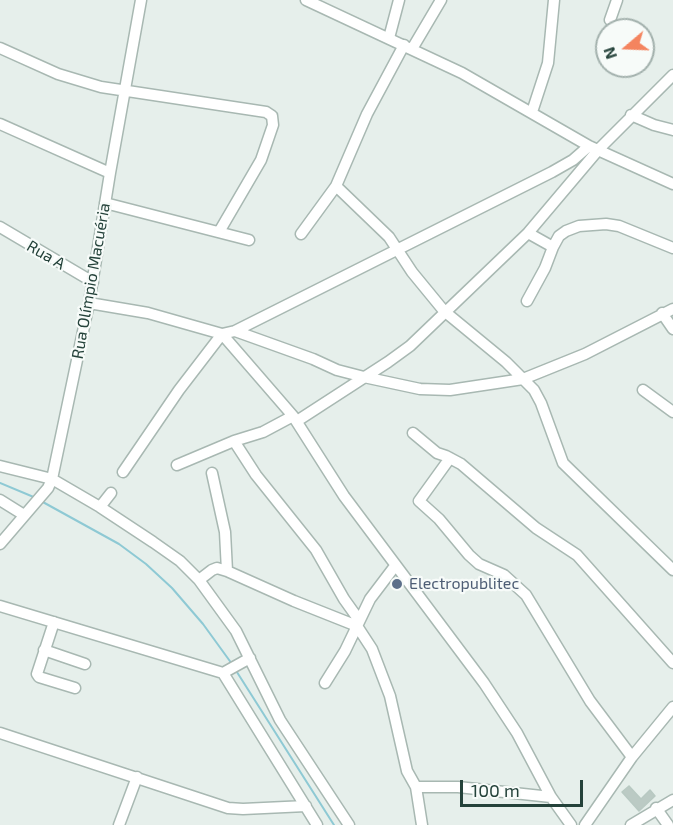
<!DOCTYPE html>
<html>
<head>
<meta charset="utf-8">
<style>
	body { margin:0 }
	#map { position:relative; width:673px; height:825px; overflow:hidden; background:#e6efeb; font-family:"Exo 2",sans-serif }
	canvas { display:block }
	.north { position:absolute; left:595px; top:18px; width:60px; height:60px; box-sizing:border-box; background:#f7fbf9; border:2px solid #a3b1ad; border-radius:50%; rotate:251deg; font-size:16px; font-weight:700; line-height:24px; text-align:center; color:#24423a }
	.north::after { content:''; display:block; margin:auto; width:21px; height:27px; background:#f4845f; clip-path:polygon(50% 0,100% 100%,50% 72%,0 100%) }
	.scale { position:absolute; left:460px; top:780px; width:123px; height:27px; box-sizing:border-box; border:3px solid #24423a; border-top:0; padding-left:8px; font-size:18px; line-height:21px; white-space:nowrap; color:#24423a; -webkit-text-stroke:4px #f7fbf9; paint-order:stroke }
</style>
</head>
<body>
<div id="map">
<canvas width="673" height="825"></canvas>
<div class="north">N</div>
<div class="scale">100 m</div>
</div>
<script>
const c = document.querySelector('canvas').getContext('2d');
c.lineJoin = 'round';
const toPath = rows => new Path2D(rows.map(r => 'M' + r).join(''));
function trace(path, color, width, dash) { c.strokeStyle = color; c.lineWidth = width; c.lineCap = dash ? 'butt' : 'round'; c.setLineDash(dash || []); c.stroke(path); }
function paint(path, color) { c.fillStyle = color; c.fill(path, 'evenodd'); }
function label(font, color, halo, rows, align = 'center') {
  c.font = font + ' "Exo 2",sans-serif'; c.lineWidth = 4.5; c.setLineDash([]); c.textBaseline = 'middle'; c.strokeStyle = halo; c.fillStyle = color; for (const [text, x, y, turn = 0] of rows) {
    c.save(); c.translate(x, y); c.rotate((+turn || 0) * Math.PI / 180); c.textAlign = isNaN(turn) ? turn : align; if (halo) c.strokeText(text, 0, 0); c.fillText(text, 0, 0); c.restore();
  }
}
const stream = toPath([
	[0,483,36,498],
	[41,501,119,544,146,564,172,588,203,624,232,664],
	[235,669,334,825]
]);
const building = toPath([
	[629,786,641,799,650,790,655,796,639,811,622,792,629,786]
]);
const minor = toPath([
	[306,0,462,73,589,146,673,184],
	[610,20,617,0],
	[389,38,399,0],
	[0,48,58,74,101,87,266,112,272,116,273,125,261,160,219,232],
	[412,49,441,0],
	[532,112,548,63,554,0],
	[631,115,654,125,673,130],
	[0,124,110,173],
	[336,186,389,237,412,272,444,311,506,362,534,390,541,403,563,463,673,570],
	[105,203,249,240],
	[0,227,93,282],
	[528,233,553,247],
	[301,234,336,186,367,114,404,45],
	[527,301,545,268,553,247,559,236,566,231,579,226,606,224,619,226,673,248],
	[89,303,148,313,222,334,293,416,344,496,484,683,517,733,551,797,571,825],
	[662,313,673,329],
	[235,331,552,172,573,160,589,146],
	[643,390,673,412],
	[297,421,388,362,410,346,528,233,599,149,673,75],
	[413,433,437,453,446,456,461,464,536,528,577,555,673,663],
	[234,441,256,475,316,550,344,599,359,620],
	[450,458,419,501,439,519,469,555,479,564,504,575,526,595,590,701,632,757],
	[177,465,234,441,263,432,293,416],
	[0,466,52,479,100,507,153,542,180,561,199,580,236,631,280,720,349,825],
	[123,472,179,390,222,334,235,331,313,359,337,370,364,377,420,389,450,390,523,379,585,354,673,309],
	[212,473,225,532,227,571],
	[0,500,24,515],
	[100,507,111,493],
	[0,544,48,488,52,479,89,303,110,173,141,0],
	[199,580,212,570,217,568,227,571,294,601,357,626,372,649,390,696,407,771,416,787,422,825],
	[0,606,223,673,317,825],
	[54,622,37,674,39,677,75,688],
	[44,650,85,664],
	[223,673,250,658],
	[325,683,345,651,370,599,395,566],
	[0,733,228,808,243,809,306,806],
	[416,787,458,787,551,797],
	[656,808,668,825],
	[119,825,137,777],
	[585,825,632,757,673,707],
	[631,825,673,800]
]);
const markers = [
	[397,584,6,"#5c6f8a"]
];
const streetNames = [
	["Rua A",46,255,30],
	["Rua Olímpio Macuéria",91,281,-80]
];
const serviceNames = [
	["Electropublitec",409,584]
];
trace(stream, '#8ec9d4', 2);
paint(building, '#bbcac4');
trace(building, '#b8c9c2', 1.5);
trace(minor, '#a8b8b2', 13);
trace(minor, '#fff', 10);
for (const [x, y, r, color] of markers) { const dot = new Path2D(); dot.arc(x, y, r, 0, 2 * Math.PI); c.fillStyle = color; c.fill(dot); trace(dot, '#f7fbf9', 2); }
label('16px', '#24423a', '#f7fbf9', streetNames);
label('16px', '#4e5e75', '#f7fbf9', serviceNames, 'left');
</script>
</body>
</html>
